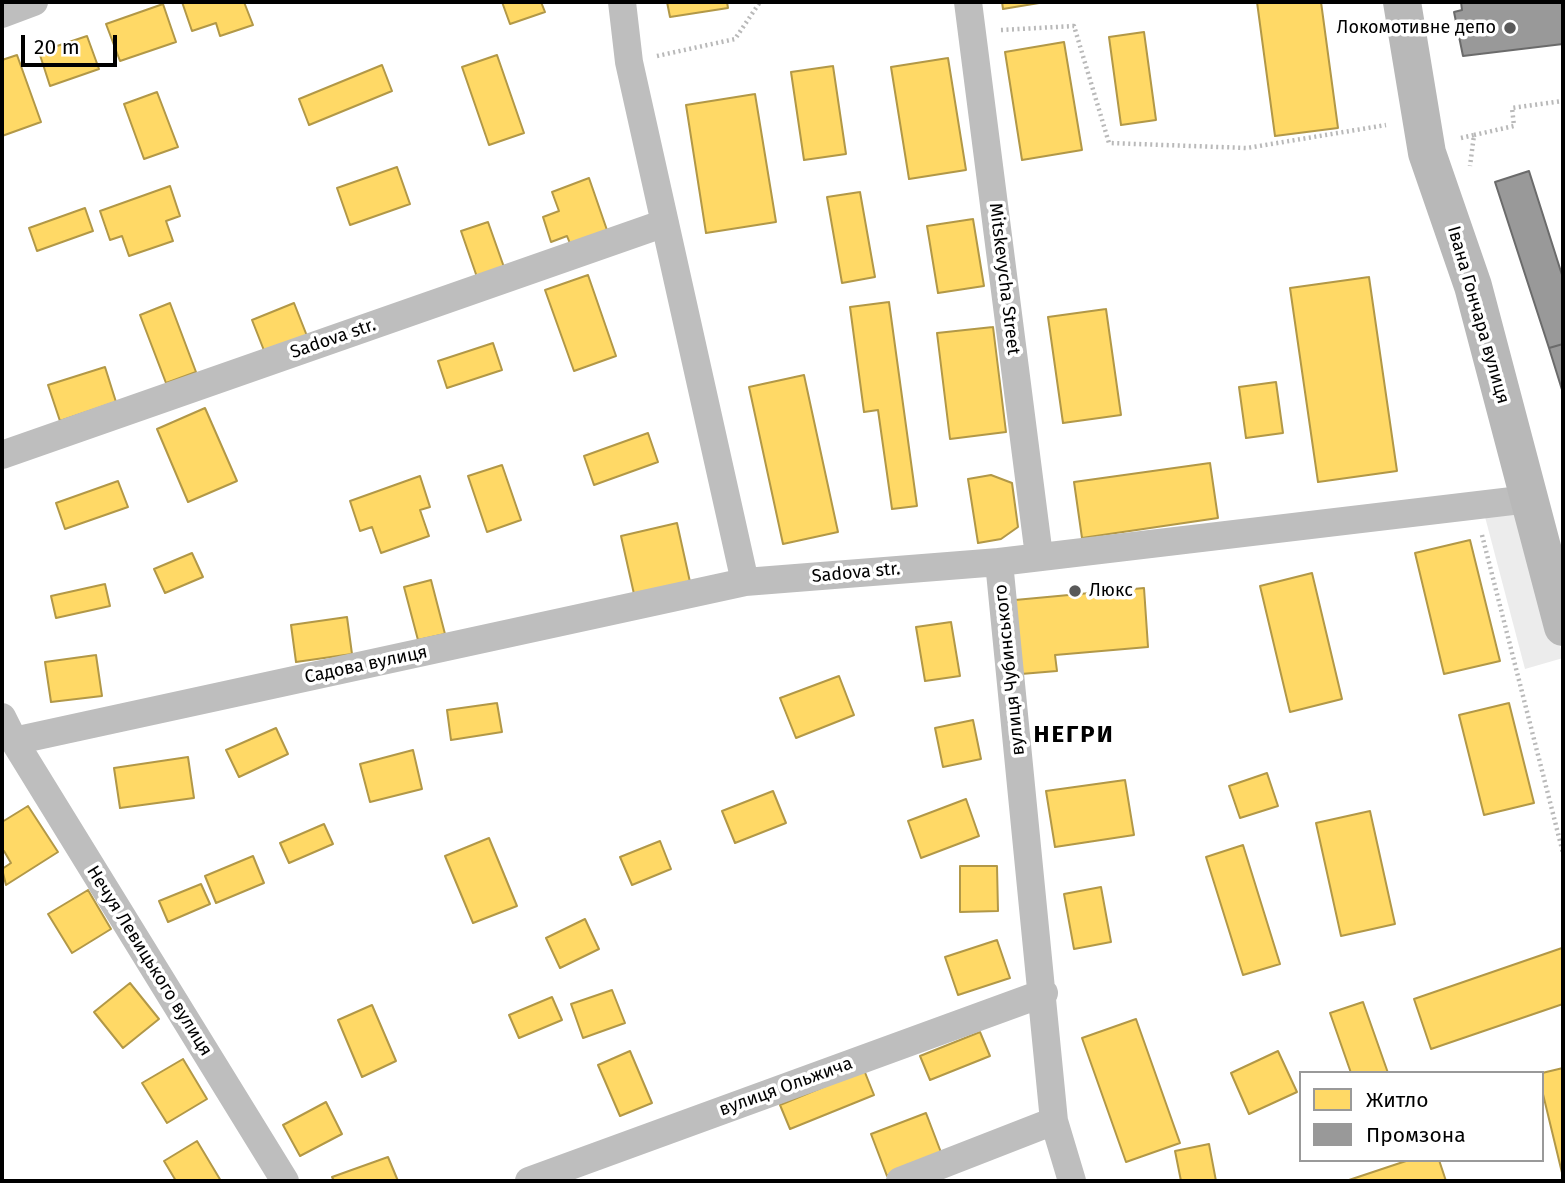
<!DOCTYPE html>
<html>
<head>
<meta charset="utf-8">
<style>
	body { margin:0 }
	#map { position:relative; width:1565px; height:1183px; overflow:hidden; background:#fff; font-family:"Fira Sans",sans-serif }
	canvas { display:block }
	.frame { position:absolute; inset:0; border:4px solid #000; pointer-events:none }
	.legend { position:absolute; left:1299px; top:1071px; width:245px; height:91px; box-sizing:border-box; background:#fff; border:2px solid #999; margin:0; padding:9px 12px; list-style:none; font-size:21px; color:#000 }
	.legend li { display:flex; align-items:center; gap:14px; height:35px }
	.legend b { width:35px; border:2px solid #999 }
	.scale { position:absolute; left:21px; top:35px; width:96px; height:32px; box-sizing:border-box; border:4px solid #000; border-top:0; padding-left:9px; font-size:21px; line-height:24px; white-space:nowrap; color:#000; -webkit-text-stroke:5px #fff; paint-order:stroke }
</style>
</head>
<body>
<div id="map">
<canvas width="1565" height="1183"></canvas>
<div class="frame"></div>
<ul class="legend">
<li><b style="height:19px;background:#ffd966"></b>Житло</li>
<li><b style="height:19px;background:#999"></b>Промзона</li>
</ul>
<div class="scale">20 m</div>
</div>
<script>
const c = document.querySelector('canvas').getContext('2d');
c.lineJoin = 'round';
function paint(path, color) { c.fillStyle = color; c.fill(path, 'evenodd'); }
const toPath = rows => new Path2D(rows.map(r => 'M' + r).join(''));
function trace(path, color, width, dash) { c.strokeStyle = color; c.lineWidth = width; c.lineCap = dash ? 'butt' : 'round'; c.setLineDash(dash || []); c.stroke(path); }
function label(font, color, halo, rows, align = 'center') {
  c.font = font + ' "Fira Sans",sans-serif'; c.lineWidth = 7; c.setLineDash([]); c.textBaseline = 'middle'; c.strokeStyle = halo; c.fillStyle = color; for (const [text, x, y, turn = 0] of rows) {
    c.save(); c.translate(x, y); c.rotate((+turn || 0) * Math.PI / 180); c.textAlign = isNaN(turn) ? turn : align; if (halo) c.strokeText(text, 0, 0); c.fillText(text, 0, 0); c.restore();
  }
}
const green = toPath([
	[1523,507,1563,658,1525,669,1484,513]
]);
const homes = toPath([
	[182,2,244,2,253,25,220,36,216,23,192,31,182,2],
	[502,2,541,2,545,12,510,24,502,2],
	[667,2,727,2,728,8,670,17,667,2],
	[1002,2,1039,2,1039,3,1003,9,1002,2],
	[1257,2,1321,2,1338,128,1275,136,1257,2],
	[163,4,176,42,120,61,106,24,163,4],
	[1144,32,1156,120,1121,125,1109,37,1144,32],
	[87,36,99,69,50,86,39,52,87,36],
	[1064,42,1082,150,1022,160,1005,52,1064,42],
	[17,55,41,122,2,136,2,60,17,55],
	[497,55,524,133,489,145,462,67,497,55],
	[948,58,966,170,909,179,891,67,948,58],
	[382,65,392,91,309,125,299,99,382,65],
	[833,66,846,154,804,160,791,72,833,66],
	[157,92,178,147,144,159,124,104,157,92],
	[755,94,776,222,706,233,686,105,755,94],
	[397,167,410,204,350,225,337,188,397,167],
	[589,178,608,233,571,246,567,236,551,242,543,217,559,211,552,192,589,178],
	[170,186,180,216,166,221,173,241,129,256,122,236,110,240,100,211,170,186],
	[860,192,875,277,842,283,827,197,860,192],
	[85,208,93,231,37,251,29,228,85,208],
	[973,219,984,286,938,293,927,226,973,219],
	[488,222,505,270,478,280,461,231,488,222],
	[588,275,616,356,574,371,545,290,588,275],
	[1369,277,1397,471,1318,482,1290,288,1369,277],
	[889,302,917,506,892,509,878,410,864,412,850,307,889,302],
	[170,303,196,372,166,383,140,315,170,303],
	[294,303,307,336,265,353,252,320,294,303],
	[1106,309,1121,415,1063,423,1048,317,1106,309],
	[993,327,1006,432,950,439,937,333,993,327],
	[493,343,502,370,447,388,438,361,493,343],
	[105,367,116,402,60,421,48,385,105,367],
	[804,375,838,532,783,544,749,387,804,375],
	[1276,382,1283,433,1246,438,1239,387,1276,382],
	[205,408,237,481,188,502,157,429,205,408],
	[648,433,658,462,594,485,584,456,648,433],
	[1210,463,1218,518,1082,538,1074,482,1210,463],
	[502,465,521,520,487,532,468,476,502,465],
	[991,475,1012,483,1018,527,1001,539,978,543,968,479,991,475],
	[420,476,430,507,420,510,429,536,381,553,372,527,360,531,350,501,420,476],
	[118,481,128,507,65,529,56,503,118,481],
	[677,523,690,582,634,594,621,536,677,523],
	[1470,540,1500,661,1444,674,1415,553,1470,540],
	[192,553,203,577,165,593,154,569,192,553],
	[1312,573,1342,699,1290,712,1260,586,1312,573],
	[431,580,445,634,418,640,404,587,431,580],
	[105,584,110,606,56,618,51,596,105,584],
	[1144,588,1148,647,1055,655,1057,671,1021,674,1015,600,1144,588],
	[347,617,352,654,296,662,291,625,347,617],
	[951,622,960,676,925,681,916,627,951,622],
	[96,655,102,696,51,702,45,662,96,655],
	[839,676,854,715,796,738,780,698,839,676],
	[497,703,502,732,451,740,447,710,497,703],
	[1509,703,1534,803,1484,815,1459,715,1509,703],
	[973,720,981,759,943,767,935,728,973,720],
	[276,728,288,754,239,777,226,750,276,728],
	[413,750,422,789,370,802,360,764,413,750],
	[188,757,194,798,120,808,114,768,188,757],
	[1267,773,1278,806,1240,818,1229,786,1267,773],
	[1125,780,1134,835,1055,847,1046,791,1125,780],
	[773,791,786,823,735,843,722,811,773,791],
	[966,799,979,836,921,858,908,821,966,799],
	[28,806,58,852,6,885,2,869,11,863,4,851,2,853,2,822,28,806],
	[1370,811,1395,924,1341,936,1316,823,1370,811],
	[324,824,333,844,289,863,280,843,324,824],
	[489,838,517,906,473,923,445,856,489,838],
	[660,841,671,869,632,885,620,857,660,841],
	[1243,845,1280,964,1243,975,1206,857,1243,845],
	[253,856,264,883,216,903,205,876,253,856],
	[960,866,997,866,998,911,960,912,960,866],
	[201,884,210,904,168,922,159,901,201,884],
	[1101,887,1111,942,1074,949,1064,894,1101,887],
	[88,890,111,929,72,953,48,914,88,890],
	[585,919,599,949,560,968,546,938,585,919],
	[997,940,1010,978,958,995,945,957,997,940],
	[1562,948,1563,1004,1431,1049,1414,999,1562,948],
	[130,983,159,1019,123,1048,94,1012,130,983],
	[612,990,625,1023,583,1038,571,1004,612,990],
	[552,997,562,1020,519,1038,509,1015,552,997],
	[1363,1002,1388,1073,1351,1073,1330,1013,1363,1002],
	[372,1005,396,1061,362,1077,338,1020,372,1005],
	[1136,1019,1180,1143,1126,1162,1082,1038,1136,1019],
	[980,1032,990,1056,930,1080,920,1056,980,1032],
	[630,1051,652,1103,620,1116,598,1065,630,1051],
	[1278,1051,1297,1092,1249,1114,1231,1073,1278,1051],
	[183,1059,207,1099,167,1123,142,1083,183,1059],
	[1563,1068,1563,1177,1542,1090,1542,1073,1563,1068],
	[864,1070,874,1095,790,1129,780,1105,864,1070],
	[326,1102,342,1134,300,1156,283,1125,326,1102],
	[926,1113,942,1155,887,1176,871,1134,926,1113],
	[197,1141,221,1181,176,1181,164,1161,197,1141],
	[1209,1144,1216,1181,1181,1181,1175,1151,1209,1144],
	[388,1157,398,1181,334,1181,332,1177,388,1157],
	[1409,1160,1439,1160,1446,1181,1346,1181,1409,1160]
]);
const industry = toPath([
	[1461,2,1563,2,1563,44,1463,56,1454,12,1462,10,1461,2],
	[1529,171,1563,278,1563,344,1549,348,1495,182,1529,171],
	[1563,344,1563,393,1549,348,1563,344]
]);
const path = toPath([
	[1001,30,1074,26,1109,143,1247,148,1386,125],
	[657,56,735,39,760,2],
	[1474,135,1514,126,1512,108,1563,101],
	[1461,138,1474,135,1470,166],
	[1482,535,1563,853]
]);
const street = toPath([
	[622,2,629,62,745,582,999,562],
	[968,2,1039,556],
	[2,14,34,2],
	[2,455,665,223],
	[2,717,14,741,745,582],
	[14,741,285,1181],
	[529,1181,1044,993],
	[900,1181,1054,1121],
	[1072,1181,1054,1121,999,562,1529,499]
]);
const secondary = toPath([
	[1402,2,1427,153,1473,286,1563,627]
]);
const markers = [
	[1510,28,7,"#595959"],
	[1075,591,7,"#595959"]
];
const poiNames = [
	["Локомотивне депо",1496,28],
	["Люкс",1089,591,"left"]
];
const streetNames = [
	["Mitskevycha Street",1004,279,83],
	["Івана Гончара вулиця",1478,315,74],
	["Sadova str.",333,339,-19],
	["Sadova str.",856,573,-5],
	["Садова вулиця",366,665,-12],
	["вулиця Чубинського",1010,670,-96],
	["Нечуя Левицького вулиця",149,961,58],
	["вулиця Ольжича",786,1087,-20]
];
const districtNames = [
	["НЕГРИ",1074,735]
];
paint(green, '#ececec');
paint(homes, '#ffd966');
trace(homes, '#b29847', 2);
paint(industry, '#999');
trace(industry, '#6b6b6b', 2);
trace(path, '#b9b9b9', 4.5, [2, 3.5]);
trace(street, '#bebebe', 28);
trace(secondary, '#b8b8b8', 38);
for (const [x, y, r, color] of markers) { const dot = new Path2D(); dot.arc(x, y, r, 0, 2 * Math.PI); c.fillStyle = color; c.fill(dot); trace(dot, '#fff', 2.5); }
label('18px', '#000', '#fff', poiNames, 'right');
label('18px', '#000', '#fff', streetNames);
c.letterSpacing = '2px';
label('bold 24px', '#000', '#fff', districtNames);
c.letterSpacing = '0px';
</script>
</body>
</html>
